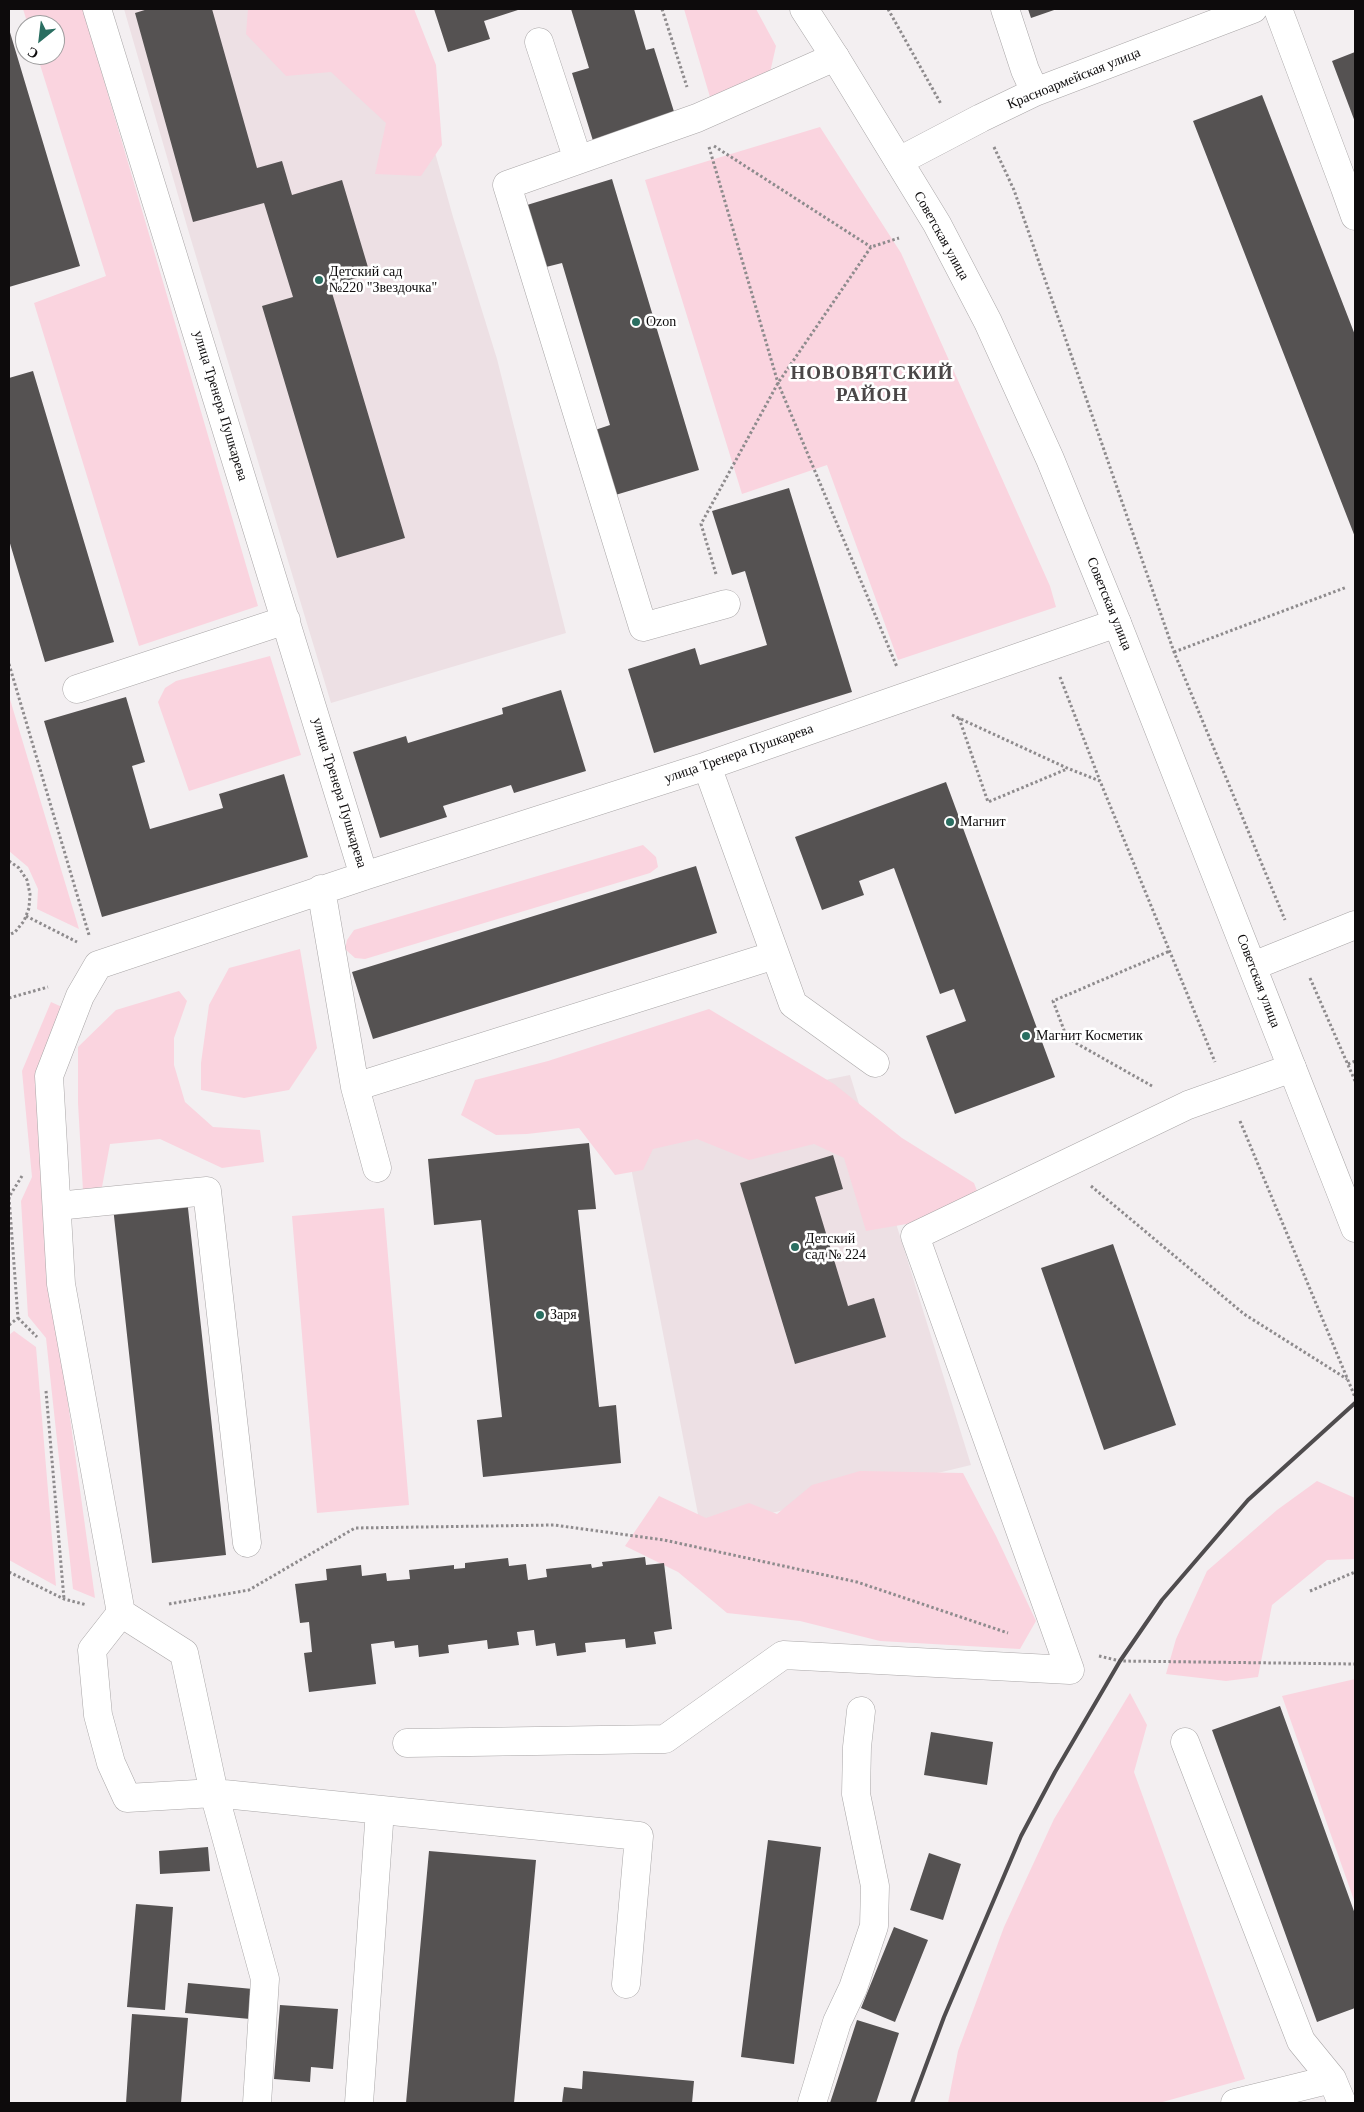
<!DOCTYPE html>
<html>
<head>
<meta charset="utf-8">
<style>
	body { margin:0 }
	#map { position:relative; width:1364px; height:2112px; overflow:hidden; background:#f3eff1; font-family:Georgia,serif }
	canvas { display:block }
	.frame { position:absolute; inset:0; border:10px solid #0d0b0c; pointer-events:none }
	.north { position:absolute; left:15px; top:15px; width:50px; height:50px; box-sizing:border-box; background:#fff; border:1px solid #9e9d9e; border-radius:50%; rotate:209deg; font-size:14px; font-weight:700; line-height:20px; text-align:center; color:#0d0b0c }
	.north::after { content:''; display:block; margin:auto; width:18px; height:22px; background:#2a6e61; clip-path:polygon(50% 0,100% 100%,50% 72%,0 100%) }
</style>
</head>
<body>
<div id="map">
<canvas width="1364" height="2112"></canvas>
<div class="frame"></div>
<div class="north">С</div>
</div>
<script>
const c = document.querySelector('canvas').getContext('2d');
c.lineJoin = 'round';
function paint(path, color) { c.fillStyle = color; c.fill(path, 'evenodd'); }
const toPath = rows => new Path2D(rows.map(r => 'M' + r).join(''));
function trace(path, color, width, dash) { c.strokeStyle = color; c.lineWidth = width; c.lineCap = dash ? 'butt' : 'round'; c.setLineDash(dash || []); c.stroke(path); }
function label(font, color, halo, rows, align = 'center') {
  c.font = font + ' Georgia,serif'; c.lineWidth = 5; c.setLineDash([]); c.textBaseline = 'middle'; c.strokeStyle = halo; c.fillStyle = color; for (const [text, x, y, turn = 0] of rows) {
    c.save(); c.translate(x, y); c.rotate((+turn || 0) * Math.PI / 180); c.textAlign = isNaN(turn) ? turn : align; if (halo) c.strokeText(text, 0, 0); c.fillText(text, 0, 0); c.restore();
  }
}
const built = toPath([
	[124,9,395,9,453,217,497,359,566,633,331,703,189,233],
	[850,1075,971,1465,701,1530,622,1121]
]);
const green = toPath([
	[23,9,83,9,258,606,139,646,34,303,106,276,37,55,55,55,55,25,28,25],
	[248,9,414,9,436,65,442,145,421,176,375,174,386,123,331,72,286,76,246,34],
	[684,9,756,9,776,46,769,77,710,97],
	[820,127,901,253,1050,586,1056,607,898,660,827,465,742,494,645,180],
	[270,656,301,755,189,791,158,702,165,688,176,681],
	[9,696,79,929,37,909,38,889,28,867,9,851],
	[643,845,656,857,658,867,650,873,365,959,355,958,345,949,347,940,354,930],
	[300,949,317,1048,289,1090,244,1098,201,1090,201,1063,209,1005,229,968],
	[179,991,187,1001,174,1038,174,1065,185,1102,213,1127,260,1130,264,1162,222,1168,160,1139,110,1144,102,1187,83,1191,78,1103,78,1047,116,1010],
	[51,1002,62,1007,57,1324,95,1598,73,1589,46,1338,28,1316,21,1201,32,1177,22,1071],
	[709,1009,834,1084,902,1138,974,1183,982,1204,924,1221,866,1231,844,1158,814,1144,749,1160,697,1139,653,1149,643,1170,615,1175,579,1128,527,1134,496,1135,461,1115,475,1080,548,1061],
	[384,1208,409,1505,317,1513,292,1216],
	[14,1331,36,1347,56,1586,9,1560,9,1335],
	[860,1471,963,1473,996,1536,1036,1621,1020,1649,880,1641,800,1621,727,1613,678,1572,625,1546,659,1496,706,1518,749,1503,777,1514,812,1485],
	[1317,1481,1355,1498,1355,1559,1327,1560,1272,1605,1258,1677,1226,1681,1166,1674,1176,1639,1207,1571,1277,1510],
	[1355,1679,1355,1903,1282,1696],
	[1130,1693,1147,1725,1134,1772,1245,2079,1159,2103,948,2103,958,2051,1004,1927,1054,1819]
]);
const building = toPath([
	[148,9,212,9,257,168,282,161,292,195,342,180,370,274,330,286,405,538,337,558,262,306,293,297,264,203,193,222,135,13],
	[434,9,521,9,484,21,490,39,448,52],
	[571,9,634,9,646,50,654,48,676,118,594,144,572,73,589,68],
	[1028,9,1057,9,1031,18],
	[9,29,80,266,9,287],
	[1355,52,1355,122,1332,61],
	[1262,95,1355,335,1355,537,1193,121],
	[612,179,699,470,612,496,592,431,610,425,562,263,546,267,527,205],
	[33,371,114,642,45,662,9,540,9,378],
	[789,488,852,692,654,753,628,669,695,648,700,665,767,645,745,571,732,575,712,511],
	[561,690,586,771,514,793,511,785,443,806,447,817,380,838,353,752,406,736,408,743,503,714,502,708],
	[126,697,145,762,132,766,150,829,223,808,219,794,284,774,308,857,102,917,44,721],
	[946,782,1055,1077,955,1114,926,1036,966,1021,954,989,940,994,894,868,859,881,864,895,822,910,795,837],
	[696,866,717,933,373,1039,352,972],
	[589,1143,596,1209,578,1210,599,1407,616,1405,621,1463,483,1477,477,1420,502,1417,481,1220,434,1225,428,1159],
	[833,1155,843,1189,815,1197,848,1306,874,1298,886,1337,795,1364,740,1183],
	[187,1199,226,1555,152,1563,113,1207],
	[1113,1244,1176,1425,1104,1450,1041,1268],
	[645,1557,646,1565,664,1563,672,1629,654,1632,656,1644,626,1648,625,1639,585,1643,586,1652,557,1656,555,1643,536,1646,534,1630,517,1632,519,1645,488,1649,487,1640,448,1645,449,1653,419,1657,418,1645,395,1648,394,1641,371,1644,376,1684,309,1692,304,1653,312,1652,309,1622,300,1623,295,1584,327,1580,326,1569,361,1565,362,1576,386,1573,387,1581,410,1579,409,1570,454,1565,454,1569,465,1568,465,1563,508,1558,509,1566,526,1564,528,1580,547,1577,546,1569,591,1564,592,1568,603,1566,602,1562],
	[1280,1706,1355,1914,1355,2008,1317,2022,1212,1730],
	[931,1732,993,1742,987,1785,924,1775],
	[768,1840,821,1847,794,2064,741,2057],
	[208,1847,210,1871,160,1874,159,1851],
	[429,1851,536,1860,514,2103,406,2103],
	[929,1853,961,1864,943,1920,910,1910],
	[136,1904,173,1907,165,2010,127,2007],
	[894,1927,928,1940,895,2022,861,2008],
	[188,1983,253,1989,250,2019,185,2013],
	[280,2005,338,2009,333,2069,311,2067,310,2082,274,2079],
	[132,2014,188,2018,181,2103,126,2103],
	[857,2020,899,2033,876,2103,830,2103],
	[583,2071,694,2081,692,2103,562,2103,564,2087,582,2089]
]);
const path = toPath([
	[662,9,687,87],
	[888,9,941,104],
	[714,146,871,247],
	[709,147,778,383,897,667],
	[994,147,1014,190,1174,652,1285,920],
	[716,574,701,524,778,383,871,247,899,238],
	[1174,652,1347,587],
	[9,664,89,935],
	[1060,677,1100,781],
	[952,715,1067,768,1100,781,1215,1062],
	[959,718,988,802,1067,769],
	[9,861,19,868,27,880,30,894,29,908,24,921,15,932,9,935],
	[26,916,77,942],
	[1310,978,1355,1081],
	[9,998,48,987],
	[1348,1064,1355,1061],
	[1152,1086,1067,1038,1053,1001,1170,951],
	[1240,1121,1355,1397],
	[1091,1186,1244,1314,1347,1379],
	[18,1318,37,1337],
	[9,1325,18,1318,9,1197,22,1176],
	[46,1391,64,1599],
	[9,1572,64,1599,87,1605],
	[1310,1591,1355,1572],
	[169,1604,249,1590,355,1528,554,1525,664,1540,857,1582,1008,1633],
	[1099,1656,1120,1661,1355,1664]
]);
const minor = toPath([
	[97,9,364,876,707,766,1117,623],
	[1005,9,1025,70,1035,92],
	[1278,9,1345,188,1355,192],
	[539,42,578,160],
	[899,161,981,118,1035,92,1253,9],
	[1345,188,1355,216],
	[726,604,643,627,507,185,697,118,835,57],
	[77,689,286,620],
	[707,766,793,1004,875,1063],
	[364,876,98,965,80,996,49,1076,61,1284,121,1613,184,1653,214,1793,639,1836,626,1984],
	[321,889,355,1087,775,955],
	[1253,966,1355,925],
	[355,1087,377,1168],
	[57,1206,207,1191,247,1543],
	[121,1613,92,1650,98,1715,111,1763,127,1798,214,1793,265,1979,257,2103],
	[1185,1742,1301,2041,1332,2079,1342,2103],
	[407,1743,665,1739,783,1655,1070,1670,915,1236,1188,1105,1292,1068],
	[359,2103,380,1810],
	[812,2103,837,2022,853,1988,874,1926,875,1886,856,1794,857,1747,861,1711],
	[1235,2103,1332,2079]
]);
const major = toPath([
	[804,9,835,57,937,224,988,322,1050,459,1117,623,1355,1228]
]);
const rail = toPath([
	[912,2103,944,2017,1021,1836,1055,1772,1120,1661,1162,1600,1248,1500,1355,1403]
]);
const markers = [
	[319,280,5,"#2a6e61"],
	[636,322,5,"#2a6e61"],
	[950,822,5,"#2a6e61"],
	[1026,1036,5,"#2a6e61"],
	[795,1247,5,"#2a6e61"],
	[540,1315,5,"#2a6e61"]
];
const streetNames = [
	["Красноармейская улица",1074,79,-22],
	["Советская улица",941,236,61],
	["улица Тренера Пушкарева",220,406,73],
	["Советская улица",1109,604,68],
	["улица Тренера Пушкарева",739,754,-19],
	["улица Тренера Пушкарева",339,793,73],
	["Советская улица",1258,981,69]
];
const poiNames = [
	["Детский сад",329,272],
	["№220 \"Звездочка\"",329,288],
	["Ozon",646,322],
	["Магнит",960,822],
	["Магнит Косметик",1036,1036],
	["Детский",805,1239],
	["сад № 224",805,1255],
	["Заря",550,1315]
];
const districtNames = [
	["НОВОВЯТСКИЙ",872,374],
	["РАЙОН",872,396]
];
paint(built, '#ede0e4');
paint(green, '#fad4df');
paint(building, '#555252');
trace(minor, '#a9a6a7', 29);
trace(major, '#a9a6a7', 29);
trace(path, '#8e8b8d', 3, [2.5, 2.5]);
trace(minor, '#fff', 28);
trace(major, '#fff', 28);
trace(rail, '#4f4c4e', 4);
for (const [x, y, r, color] of markers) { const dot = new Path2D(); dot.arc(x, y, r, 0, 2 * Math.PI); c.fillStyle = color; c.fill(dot); trace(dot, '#fff', 2); }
label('14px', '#0d0b0c', '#fff', streetNames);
label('14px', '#0d0b0c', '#fff', poiNames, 'left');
c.letterSpacing = '1px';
label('bold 19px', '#4a4647', '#fff', districtNames);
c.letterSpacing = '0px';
</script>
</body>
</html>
